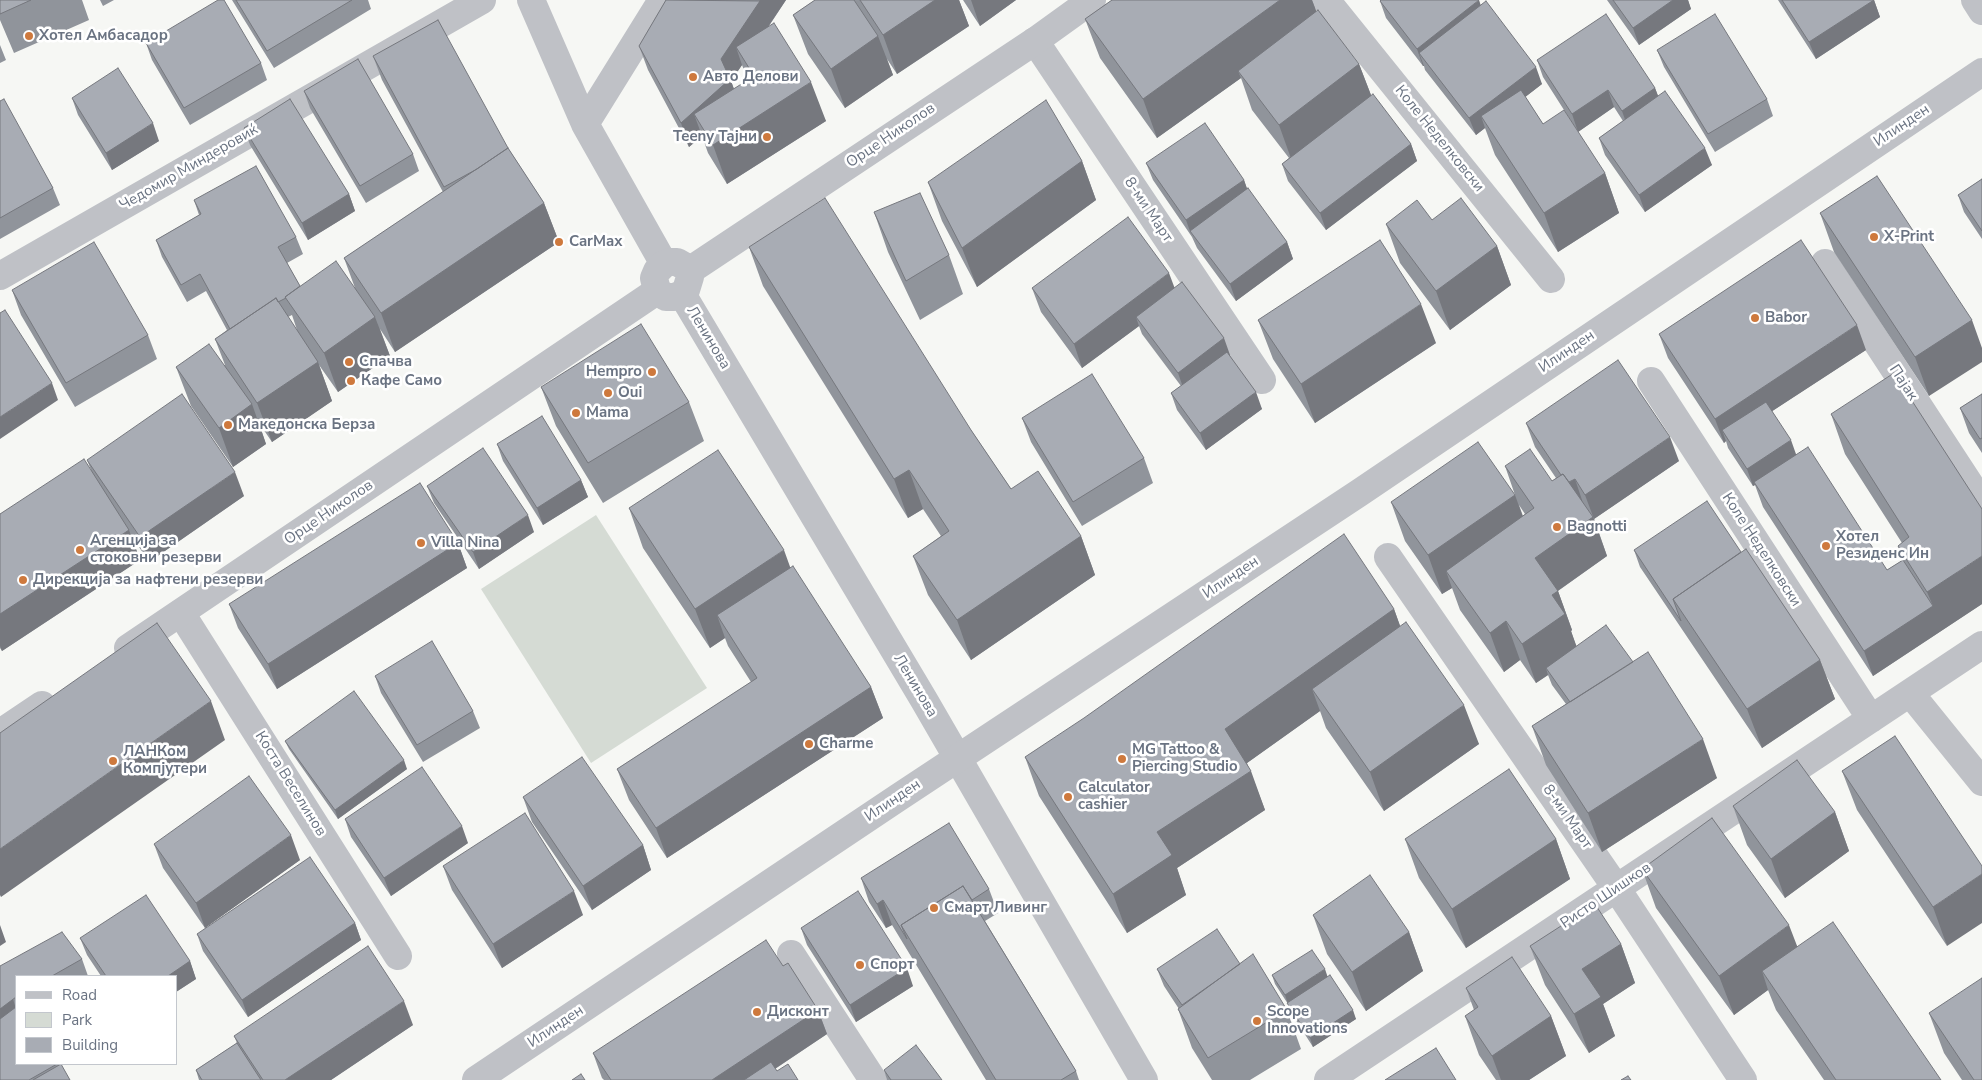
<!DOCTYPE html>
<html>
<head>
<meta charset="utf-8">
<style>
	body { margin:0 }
	#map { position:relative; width:1982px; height:1080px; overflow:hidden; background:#f6f7f4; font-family:"Nunito Sans",sans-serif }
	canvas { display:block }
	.legend { position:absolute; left:15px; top:975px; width:162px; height:90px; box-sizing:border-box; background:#fff; border:1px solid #c3c7cd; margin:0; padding:6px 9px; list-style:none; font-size:15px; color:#6a7382 }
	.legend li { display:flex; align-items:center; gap:10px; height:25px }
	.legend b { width:25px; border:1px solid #c3c7cd }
</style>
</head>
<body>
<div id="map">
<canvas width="1982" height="1080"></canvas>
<ul class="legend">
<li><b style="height:6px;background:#bfc1c6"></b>Road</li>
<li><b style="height:14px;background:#d5dbd4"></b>Park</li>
<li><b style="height:14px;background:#a8acb4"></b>Building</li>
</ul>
</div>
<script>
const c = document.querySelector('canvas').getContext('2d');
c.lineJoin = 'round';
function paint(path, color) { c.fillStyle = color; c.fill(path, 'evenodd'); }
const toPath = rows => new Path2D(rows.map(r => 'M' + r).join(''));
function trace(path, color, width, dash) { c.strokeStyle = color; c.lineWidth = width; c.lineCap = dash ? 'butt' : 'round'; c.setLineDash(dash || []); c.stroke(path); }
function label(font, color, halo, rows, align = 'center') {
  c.font = font + ' "Nunito Sans",sans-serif'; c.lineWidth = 5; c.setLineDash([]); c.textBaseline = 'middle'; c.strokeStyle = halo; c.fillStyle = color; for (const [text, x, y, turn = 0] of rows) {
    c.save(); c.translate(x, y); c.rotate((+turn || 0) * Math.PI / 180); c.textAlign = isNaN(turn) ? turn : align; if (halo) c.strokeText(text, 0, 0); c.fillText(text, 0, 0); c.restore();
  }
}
const green = toPath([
	[596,515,707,688,591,763,481,589]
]);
const minor = toPath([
	[531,0,585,124,664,264],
	[1326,0,1551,279],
	[1975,0,1982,11],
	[1035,41,1262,380],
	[585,124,662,0],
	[1825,263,1982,503],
	[0,276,482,0],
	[682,294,924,700,1144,1080],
	[1651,381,1871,719],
	[1388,557,1617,889,1743,1080],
	[181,613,398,956],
	[1910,693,1982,782],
	[791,954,873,1080],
	[1328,1080,1982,645]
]);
const tertiary = toPath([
	[670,262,677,262,684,266,689,271,690,277,686,290,682,294,674,297,666,297,657,291,654,278,657,271,664,264,670,262],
	[689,271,1035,41,1092,0],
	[128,648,657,291],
	[0,733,42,705],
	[476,1080,899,797,1359,493,1982,72]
]);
const wall = toPath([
	[0,0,82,0,89,20,14,53,0,20],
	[100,0,114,0,103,6],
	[232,0,368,0,371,9,274,68],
	[666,0,786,0,769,26,826,121,727,184,708,153,702,136,689,147,648,70,639,46],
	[742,65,748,80,734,89,731,81],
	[815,0,959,0,969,26,897,74,887,59,893,75,845,108,808,54,793,15],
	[963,0,1016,0,980,26],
	[1112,0,1312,0,1316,11,1359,64,1371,95,1411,144,1417,161,1326,230,1288,181,1282,164,1289,158,1252,110,1241,78,1157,138,1100,58,1085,19],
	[1607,0,1688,0,1691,9,1639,45],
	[1778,0,1874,0,1880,17,1816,59],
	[1380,1,1481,5,1542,84,1525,97,1543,124,1605,173,1619,213,1558,252,1495,155,1485,128,1476,135,1425,70,1424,66,1423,66,1386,18],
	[146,43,261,63,267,80,190,125,152,60],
	[0,45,6,60,0,63],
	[1657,50,1767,99,1773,116,1715,152,1664,67],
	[373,56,508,148,544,203,559,242,395,352,380,329,390,356,338,392,319,365,332,401,272,442,259,423,266,444,233,467,191,406,176,367,225,365,215,339,227,330,206,291,187,302,162,257,156,240,199,215,194,200,296,237,303,254,287,263,300,286,355,288,344,258,443,192,382,80],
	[292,315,297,330,288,317],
	[1537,60,1655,88,1658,96,1712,165,1645,212,1605,155,1599,138,1623,121,1614,107,1578,132,1543,77],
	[304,91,413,154,419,171,366,203,310,108],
	[72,98,159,141,112,170,78,115],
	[0,101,53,188,60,205,0,239],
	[244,128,349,194,355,211,308,240,250,145],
	[1082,161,1096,200,977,287,942,221,928,182],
	[1146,163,1244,180,1247,189,1287,242,1293,259,1236,301,1197,248,1192,237,1153,180],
	[1982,179,1982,239,1964,212,1958,195],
	[874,212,949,255,963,294,920,320,888,252],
	[1820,213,1972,320,1929,396,1834,252],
	[1432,220,1497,246,1511,285,1450,330,1400,263,1386,224],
	[749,247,971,430,1011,489,1081,536,1095,575,971,660,928,595,913,556,941,536,923,509,908,518,763,286],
	[1032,288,1175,288,1230,356,1262,409,1206,450,1177,410,1171,393,1181,386,1142,334,1139,326,1082,368,1041,312],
	[12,290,148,335,157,359,75,407,21,315],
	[1258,320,1436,343,1315,423,1273,359],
	[1659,334,1866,350,1772,411,1796,455,1887,570,1903,560,1898,546,1902,543,1845,454,1831,414,1982,604,1873,676,1763,507,1755,485,1753,486,1728,448,1726,441,1724,443,1668,358],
	[541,387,689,402,704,441,603,503,556,426],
	[1982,394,1982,453,1969,433,1960,408],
	[1022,418,1144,458,1153,483,1082,526,1031,442],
	[1526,423,1679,461,1594,519,1594,518,1607,556,1558,591,1572,630,1571,631,1576,646,1717,778,1602,852,1546,765,1532,726,1566,704,1552,685,1548,675,1536,683,1520,660,1504,672,1460,610,1452,588,1442,594,1405,541,1391,502,1515,495,1505,466,1552,481,1556,478,1535,447],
	[1519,505,1525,514,1523,516],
	[497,444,581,480,588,497,543,525,503,461],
	[87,460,244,496,149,562,131,535,140,560,2,651,0,648,0,514,91,470],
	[427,486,534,532,479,569,434,503],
	[629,508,790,567,871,687,883,718,667,858,629,800,617,769,751,682,728,646,725,638,710,648,643,548],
	[458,543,467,568,277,689,238,628,229,604],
	[1634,550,1741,552,1820,660,1835,699,1762,748,1640,567],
	[1394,609,1400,626,1479,744,1384,811,1326,728,1320,711,1247,763,1265,810,1177,868,1186,895,1127,933,1039,796,1025,757],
	[375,676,473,711,480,728,423,762,381,693],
	[1895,736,1947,946,1857,810,1842,771],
	[285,741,407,769,338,819,289,749],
	[523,797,643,845,651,870,592,910,532,822],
	[1733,806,1835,812,1849,851,1785,898,1747,845],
	[345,819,468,843,391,896,351,837],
	[1405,839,1556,839,1570,879,1466,948,1419,878],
	[154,844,300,860,205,928,163,868],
	[443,866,583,915,502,968,452,890],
	[1642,869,1797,946,1941,1080,1824,1080,1776,1010,1768,990,1734,1015,1656,908],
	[861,878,989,889,998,913,985,921,1076,1071,1079,1080,986,1080,892,925,886,928,869,902],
	[1313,915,1409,932,1423,971,1366,1011,1327,954],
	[355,923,361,940,248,1017,203,951,197,934],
	[801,928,913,986,856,1022,807,945],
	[80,938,190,961,196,979,176,992,176,976,101,976,87,955],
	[1621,944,1635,983,1603,1004,1615,1036,1589,1053,1545,985,1530,946],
	[82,959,88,976,16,976,16,1064,58,1064,70,1080,0,1080,0,966],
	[1240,964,1287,1010,1301,1049,1250,1080,1212,1080,1192,1048,1178,1009,1179,1009,1164,986,1157,969],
	[783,966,818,1010,827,1034,775,1069,777,1071,798,1080,604,1080,602,1078,593,1053],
	[1272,975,1327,977,1356,1019,1313,1047,1290,1011,1288,1004,1275,984],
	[1466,988,1551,1016,1566,1056,1529,1080,1496,1080,1479,1055,1465,1016,1474,1010],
	[1929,1013,1982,1080,1962,1080,1944,1053],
	[413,1025,331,1080,199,1080,196,1070,237,1043,234,1036],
	[884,1070,942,1080,887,1080]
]);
const shadedWall = toPath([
	[760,0,786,0,745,61,736,47,742,65,731,81,739,103,694,114,702,136,689,147,681,123,721,59],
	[935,0,959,0,969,26,897,74,883,35],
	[971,0,1016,0,980,26],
	[1280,0,1312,0,1320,21,1238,71,1241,78,1157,138,1143,99],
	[1479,0,1485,18,1419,53,1424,66,1423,66,1417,49],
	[1673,0,1688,0,1691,9,1639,45,1633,28],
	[1874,0,1880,17,1816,59,1809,42],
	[878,36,893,75,845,108,831,69],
	[1359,64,1374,103,1293,164,1279,125],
	[1536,67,1542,84,1488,126,1481,116,1485,128,1476,135,1469,118],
	[811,82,826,121,727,184,713,145],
	[1655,88,1662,106,1628,128,1622,111],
	[1608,90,1614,107,1578,132,1572,114],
	[153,123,159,141,112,170,106,153],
	[1411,144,1417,161,1326,230,1320,213],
	[1705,148,1712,165,1645,212,1639,195],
	[1082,161,1096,200,977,287,962,248],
	[1605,173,1619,213,1558,252,1544,213],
	[1244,180,1250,197,1190,231,1192,237,1186,220],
	[349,194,355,211,308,240,302,223],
	[544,203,559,242,395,352,381,313],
	[1287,242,1293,259,1236,301,1230,284],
	[1497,246,1511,285,1450,330,1436,291],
	[1169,273,1178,297,1136,317,1139,326,1082,368,1074,344],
	[1421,304,1436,343,1315,423,1301,384],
	[375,317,390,356,338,392,324,353],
	[1972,320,1982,348,1982,362,1929,396,1915,357],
	[1857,325,1866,350,1728,440,1722,430,1726,441,1724,443,1715,419],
	[1224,338,1230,355,1184,390,1178,373],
	[318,362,332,401,272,442,257,403],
	[52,383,58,400,0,439,0,417],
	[1256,392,1262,409,1206,450,1200,433],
	[252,404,266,444,233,467,219,428],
	[1670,437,1679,461,1594,519,1585,495],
	[1791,440,1797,457,1754,482,1755,485,1753,486,1747,469],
	[909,470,923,509,908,518,894,479],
	[235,472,244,496,149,562,140,537],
	[1575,479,1583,503,1567,484],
	[581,480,588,497,543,525,537,508],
	[1515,495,1529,534,1446,571,1452,588,1442,594,1428,555],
	[528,515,534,532,479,569,473,552],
	[1593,517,1607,556,1549,597,1535,558],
	[129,530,140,560,2,651,0,646,0,614],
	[1081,536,1095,575,971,660,957,620],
	[458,543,467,568,277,689,268,664],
	[784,550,798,589,717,615,725,638,710,648,695,609],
	[1982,556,1982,604,1873,676,1864,651,1933,606,1927,592],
	[1558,591,1572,630,1571,631,1579,653,1546,668,1548,675,1536,683,1522,644,1552,595],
	[1394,609,1408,648,1312,689,1320,711,1240,768,1225,729],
	[1506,621,1520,660,1504,672,1490,633],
	[1820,660,1835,699,1762,748,1747,709],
	[871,687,883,718,667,858,656,828],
	[211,701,225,740,1,897,0,895,0,849],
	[1464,705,1479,744,1384,811,1370,772],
	[1703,739,1717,778,1602,852,1588,813],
	[404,760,407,769,338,819,335,810],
	[1251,771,1265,810,1177,868,1186,895,1127,933,1113,894,1157,832],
	[1835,812,1849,851,1785,898,1771,859],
	[462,826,468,843,391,896,384,878],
	[291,835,300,860,205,928,196,903],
	[1556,839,1570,879,1466,948,1452,909],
	[643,845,651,870,592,910,583,886],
	[1982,874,1982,923,1947,946,1933,907],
	[574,891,583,915,502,968,493,944],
	[883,900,892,925,886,928,877,904],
	[355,923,361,940,248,1017,242,1000],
	[0,925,6,942,0,946],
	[1789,925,1804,964,1762,971,1768,990,1734,1015,1719,976],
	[1409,932,1423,971,1366,1011,1352,972],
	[1621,944,1635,983,1603,1004,1615,1036,1589,1053,1574,1014,1582,969],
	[190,961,196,979,176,992,176,976,168,976],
	[907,968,913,986,856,1022,850,1005],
	[1325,969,1328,978,1288,1004,1285,995],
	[13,999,16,1009,0,1040,0,1009],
	[404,1001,413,1025,331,1080,285,1080],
	[818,1010,827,1034,758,1080,712,1080],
	[1353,1010,1356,1019,1313,1047,1310,1038],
	[1551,1016,1566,1056,1529,1080,1501,1080,1492,1056]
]);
const building = toPath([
	[0,0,31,0,0,14,0,0],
	[218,0,224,0,261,63,184,108,146,43,218,0],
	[236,0,352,0,267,51,236,0],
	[666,0,760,1,721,59,730,79,681,123,639,46,666,0],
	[815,0,854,0,878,36,831,69,793,15,815,0],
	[860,0,935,0,883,35,860,0],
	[1112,0,1280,0,1143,99,1085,19,1112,0],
	[1381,0,1479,0,1417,49,1380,1,1381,0],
	[1613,0,1673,0,1633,28,1613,0],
	[1782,0,1874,0,1809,42,1782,0],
	[1486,1,1536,67,1469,118,1419,53,1486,1],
	[1318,10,1359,64,1279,125,1238,71,1318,10],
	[1606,14,1655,88,1622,111,1608,90,1572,114,1537,60,1606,14],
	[1715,14,1767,99,1708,134,1657,50,1715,14],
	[438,20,508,148,477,169,444,187,373,56,438,20],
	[774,23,811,82,713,145,694,114,754,76,736,47,774,23],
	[358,59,413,154,360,186,304,91,358,59],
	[118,68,153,123,106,153,72,98,118,68],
	[1521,90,1543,124,1564,110,1605,173,1544,213,1481,116,1521,90],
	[1665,91,1705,148,1639,195,1599,138,1665,91],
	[1373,94,1411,144,1320,213,1282,164,1373,94],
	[4,99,53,188,0,218,0,101,4,99],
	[290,99,349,194,302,223,244,128,290,99],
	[1046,100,1082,161,962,248,928,182,1046,100],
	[1205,123,1244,180,1186,220,1146,163,1205,123],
	[508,148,544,203,381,313,344,258,508,148],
	[256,166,296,237,278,247,300,286,285,297,286,298,278,302,276,298,230,329,200,274,181,285,156,240,201,214,194,200,256,166],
	[1877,176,1972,320,1915,357,1820,213,1877,176],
	[1982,179,1982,231,1958,195,1982,179],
	[1248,188,1287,242,1230,284,1190,231,1248,188],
	[920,193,949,255,906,281,874,212,920,193],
	[825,198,971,430,1011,489,1038,471,1081,536,957,620,913,556,949,531,909,470,894,479,749,247,825,198],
	[1461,198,1497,246,1436,291,1386,224,1417,200,1432,220,1461,198],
	[1128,217,1169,273,1074,344,1032,288,1128,217],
	[1380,240,1421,304,1301,384,1258,320,1380,240],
	[1801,240,1857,325,1715,419,1659,334,1801,240],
	[94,242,148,335,66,383,12,290,94,242],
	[336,261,375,317,324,353,285,297,336,261],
	[1182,282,1224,338,1178,373,1136,317,1182,282],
	[276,298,318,362,257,403,215,339,276,298],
	[5,310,52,383,0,417,0,313,5,310],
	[641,324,689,402,588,463,541,387,641,324],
	[209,344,252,404,219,428,176,367,209,344],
	[1227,352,1256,392,1200,433,1171,393,1227,352],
	[1618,360,1670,437,1585,495,1575,479,1569,482,1563,474,1561,475,1526,423,1618,360],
	[1894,373,1982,509,1982,556,1927,592,1898,546,1909,537,1831,414,1894,373],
	[1092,374,1144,458,1073,502,1022,418,1092,374],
	[182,394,235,472,140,537,87,460,182,394],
	[1982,394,1982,438,1980,439,1960,408,1982,394],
	[1766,402,1791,440,1747,469,1722,430,1766,402],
	[542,416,581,480,537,508,497,444,542,416],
	[1478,442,1515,495,1428,555,1391,502,1478,442],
	[1808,447,1887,570,1903,560,1933,606,1864,651,1754,482,1808,447],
	[483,448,528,515,473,552,427,486,483,448],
	[1530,449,1552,481,1563,474,1593,517,1535,558,1558,591,1552,595,1565,614,1522,644,1506,621,1490,633,1446,571,1534,508,1505,466,1530,449],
	[718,450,784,550,695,609,629,508,718,450],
	[84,459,129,530,0,614,0,514,84,459],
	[420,483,458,543,268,664,229,604,420,483],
	[1707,501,1741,552,1673,599,1681,621,1634,550,1707,501],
	[1344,534,1394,609,1225,729,1251,771,1157,832,1172,855,1113,894,1025,757,1084,718,1344,534],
	[1746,549,1820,660,1747,709,1673,599,1746,549],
	[793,566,871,687,656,828,617,769,757,678,717,615,793,566],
	[1406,622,1464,705,1370,772,1312,689,1406,622],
	[157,623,211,701,0,849,0,733,157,623],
	[1606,625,1633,662,1570,702,1546,668,1606,625],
	[432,641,473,711,417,745,375,676,432,641],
	[1648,652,1703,739,1588,813,1532,726,1648,652],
	[354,691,404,760,335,810,285,741,354,691],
	[1895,736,1982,866,1982,874,1933,907,1842,771,1895,736],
	[582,757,643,845,583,886,523,797,582,757],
	[1797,760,1835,812,1771,859,1733,806,1797,760],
	[422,767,462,826,384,878,345,819,422,767],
	[1509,769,1556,839,1452,909,1405,839,1509,769],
	[249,776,291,835,196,903,154,844,249,776],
	[525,813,574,891,493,944,443,866,525,813],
	[1712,818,1789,925,1719,976,1642,869,1712,818],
	[949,823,989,889,972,900,963,886,901,925,907,939,883,900,877,904,861,878,949,823],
	[310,857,355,923,242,1000,197,934,310,857],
	[1370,875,1409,932,1352,972,1313,915,1370,875],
	[963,886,1076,1071,1061,1080,996,1080,901,925,963,886],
	[858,891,907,968,850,1005,801,928,858,891],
	[146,895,190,961,168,976,106,976,80,938,146,895],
	[1595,904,1621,944,1582,969,1601,997,1574,1014,1530,946,1595,904],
	[1833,922,1941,1080,1836,1080,1762,971,1833,922],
	[1217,929,1240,964,1182,1005,1157,969,1217,929],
	[62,932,82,959,52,976,16,976,16,997,0,1009,0,966,62,932],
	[766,940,783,966,788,963,818,1010,712,1080,611,1080,593,1053,766,940],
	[368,946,404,1001,285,1080,263,1080,234,1036,368,946],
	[1312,950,1325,969,1285,995,1272,975,1312,950],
	[1253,954,1287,1010,1208,1058,1178,1009,1253,954],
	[1512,957,1551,1016,1492,1056,1465,1016,1478,1007,1466,988,1512,957],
	[1330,975,1353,1010,1310,1038,1287,1003,1330,975],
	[1982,978,1982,1080,1974,1080,1929,1013,1982,978],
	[16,1007,16,1064,57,1064,29,1080,0,1080,0,1019,16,1007],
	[237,1043,261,1080,202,1080,196,1070,237,1043],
	[916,1045,942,1080,891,1080,884,1070,916,1045],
	[1436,1048,1456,1080,1385,1080,1436,1048],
	[771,1062,777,1071,788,1064,798,1080,744,1080,771,1062],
	[61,1064,70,1080,33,1080,61,1064],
	[581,1074,585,1080,572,1080,581,1074],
	[1628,1076,1631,1080,1621,1080,1628,1076]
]);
const markers = [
	[29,36,5,"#ce793d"],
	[693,77,5,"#ce793d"],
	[767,137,5,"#ce793d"],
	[1874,237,5,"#ce793d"],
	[559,242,5,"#ce793d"],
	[1755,318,5,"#ce793d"],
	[349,362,5,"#ce793d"],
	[652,372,5,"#ce793d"],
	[351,381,5,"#ce793d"],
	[608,393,5,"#ce793d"],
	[576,413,5,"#ce793d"],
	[228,425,5,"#ce793d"],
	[1557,527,5,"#ce793d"],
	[421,543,5,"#ce793d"],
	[1826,546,5,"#ce793d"],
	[80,550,5,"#ce793d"],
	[23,580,5,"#ce793d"],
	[809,744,5,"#ce793d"],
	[1122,759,5,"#ce793d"],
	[113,761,5,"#ce793d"],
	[1068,797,5,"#ce793d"],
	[934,908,5,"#ce793d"],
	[860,965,5,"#ce793d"],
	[757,1012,5,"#ce793d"],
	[1257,1021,5,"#ce793d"]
];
const poiNames = [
	["Хотел Амбасадор",39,36],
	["Авто Делови",703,77],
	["Teeny Тајни",757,137,"right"],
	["X-Print",1884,237],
	["CarMax",569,242],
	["Babor",1765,318],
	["Спачва",359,362],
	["Hempro",642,372,"right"],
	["Кафе Само",361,381],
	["Oui",618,393],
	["Mama",586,413],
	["Македонска Берза",238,425],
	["Bagnotti",1567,527],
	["Хотел",1836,537],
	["Резиденс Ин",1836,554],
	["Агенција за",90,541],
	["стоковни резерви",90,558],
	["Villa Nina",431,543],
	["Дирекција за нафтени резерви",33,580],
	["Charme",819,744],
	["MG Tattoo &",1132,750],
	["Piercing Studio",1132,767],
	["ЛАНКом",123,752],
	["Компјутери",123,769],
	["Calculator",1078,788],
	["cashier",1078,805],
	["Смарт Ливинг",944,908],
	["Спорт",870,965],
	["Дисконт",767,1012],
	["Scope",1267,1012],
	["Innovations",1267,1029]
];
const streetNames = [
	["Илинден",1902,126,-34],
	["Орце Николов",891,136,-34],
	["Коле Неделковски",1439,139,51],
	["Чедомир Миндеровиќ",189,168,-30],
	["8-ми Март",1148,210,56],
	["Ленинова",708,338,59],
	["Илинден",1567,352,-34],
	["Пајак",1903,383,57],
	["Орце Николов",329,513,-34],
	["Коле Неделковски",1761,550,57],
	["Илинден",1231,578,-34],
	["Ленинова",915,686,59],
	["Коста Веселинов",290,784,58],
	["Илинден",893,801,-34],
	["8-ми Март",1567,817,55],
	["Ристо Шишков",1606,896,-34],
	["Илинден",556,1027,-34]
];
paint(green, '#d5dbd4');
trace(minor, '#bfc1c6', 28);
trace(tertiary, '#bfc1c6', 28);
paint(wall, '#90949b');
paint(shadedWall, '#76787e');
paint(building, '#a8acb4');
trace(building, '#76787e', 1);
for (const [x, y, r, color] of markers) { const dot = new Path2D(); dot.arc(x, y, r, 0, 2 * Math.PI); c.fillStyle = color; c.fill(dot); trace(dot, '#fff', 2); }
label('bold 15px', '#6a7382', '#fff', poiNames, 'left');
label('15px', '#6a7382', '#fff', streetNames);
</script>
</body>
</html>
